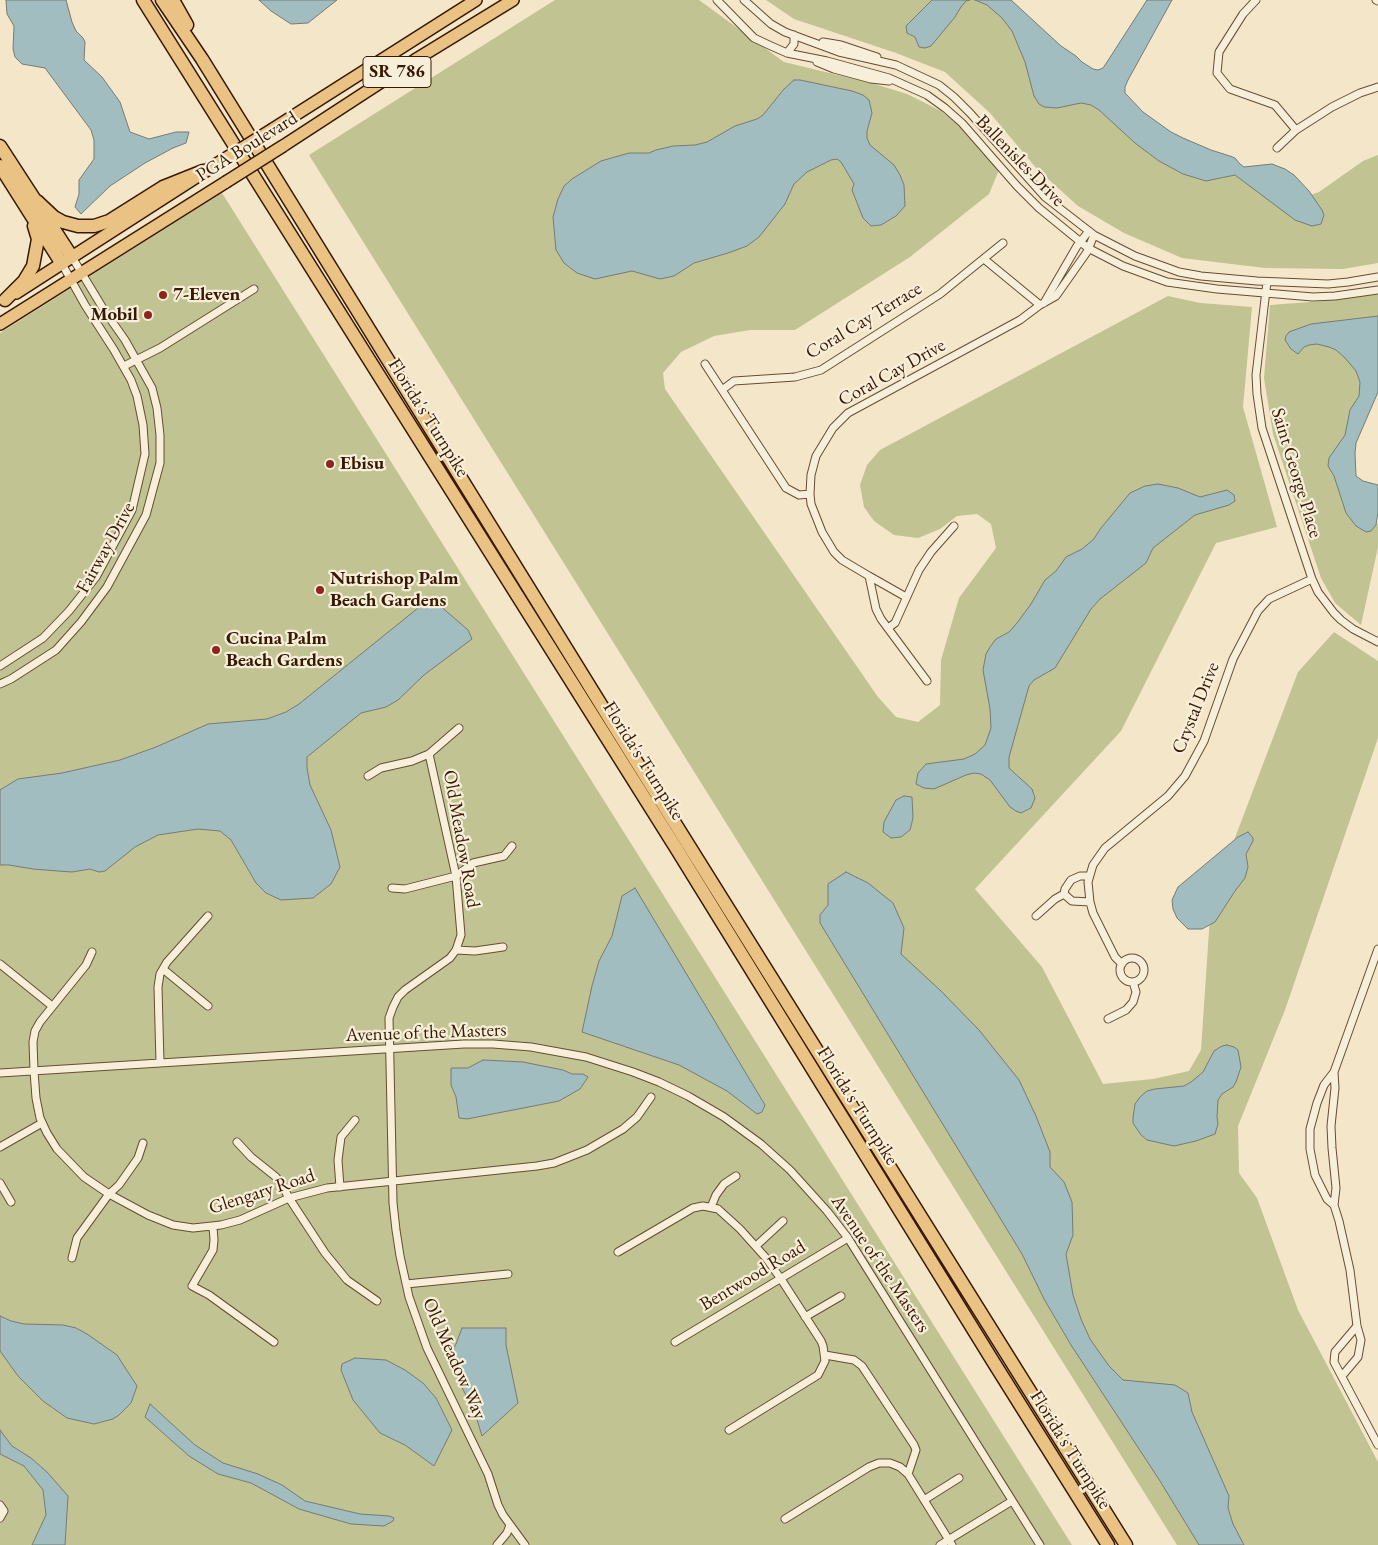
<!DOCTYPE html>
<html>
<head>
<meta charset="utf-8">
<style>
	body { margin:0 }
	canvas { display:block; background:#f4e6c8 }
</style>
</head>
<body>
<canvas width="1378" height="1545"></canvas>
<script>
const c = document.querySelector('canvas').getContext('2d');
c.lineJoin = 'round';
function paint(path, color) { c.fillStyle = color; c.fill(path, 'evenodd'); }
const toPath = rows => new Path2D(rows.map(r => 'M' + r).join(''));
function trace(path, color, width, dash) { c.strokeStyle = color; c.lineWidth = width; c.lineCap = dash ? 'butt' : 'round'; c.setLineDash(dash || []); c.stroke(path); }
function label(font, color, halo, rows, align = 'center') {
  c.font = font + ' "EB Garamond",serif'; c.lineWidth = 4.5; c.setLineDash([]); c.textBaseline = 'middle'; c.strokeStyle = halo; c.fillStyle = color; for (const [text, x, y, turn = 0] of rows) {
    c.save(); c.translate(x, y); c.rotate((+turn || 0) * Math.PI / 180); c.textAlign = isNaN(turn) ? turn : align; if (halo) c.strokeText(text, 0, 0); c.fillText(text, 0, 0); c.restore();
  }
}
const green = toPath([
	[555,0,699,0,784,62,875,84,907,94,941,111,963,129,999,170,989,194,910,257,795,330,750,330,714,336,681,352,663,373,665,389,878,697,896,717,918,722,940,705,941,660,959,598,996,548,991,524,977,514,957,516,940,529,918,538,894,535,874,521,864,507,860,485,867,465,880,450,1168,296,1200,303,1252,307,1243,407,1277,527,1216,543,1121,731,975,889,1042,967,1103,1084,1153,1079,1189,1071,1201,1050,1211,901,1298,672,1334,632,1378,661,1378,738,1285,1010,1238,1126,1239,1173,1257,1198,1298,1310,1378,1462,1378,1545,1177,1545,309,155],
	[766,0,995,0,1071,71,1211,162,1305,197,1319,192,1363,161,1378,155,1378,263,1343,269,1265,268,1182,258,1124,233,1078,206,1037,169,990,113,945,72,896,53,794,19],
	[222,193,1072,1545,0,1545,0,333],
	[1378,294,1378,364,1345,455,1357,495,1378,525,1378,547,1361,625,1335,603,1321,578,1273,434,1264,378,1270,305,1336,300]
]);
const water = toPath([
	[6,0,66,0,72,22,76,31,83,38,85,42,84,60,102,77,120,102,130,132,149,139,176,132,189,132,186,143,173,148,145,163,110,186,81,214,75,207,79,194,79,180,94,159,94,140,91,130,45,68,22,64,15,57,13,49,14,26,7,14,6,0],
	[259,0,337,0,308,23,291,24,271,11,259,0],
	[932,0,970,0,966,1,961,7,955,17,931,46,925,48,919,47,915,37,907,33,906,26,932,0],
	[975,0,1011,0,1061,46,1076,56,1082,62,1093,69,1098,70,1103,68,1107,62,1147,0,1172,0,1128,80,1125,87,1125,93,1143,112,1171,132,1183,138,1211,150,1230,156,1235,158,1240,164,1244,167,1272,164,1285,169,1294,175,1309,191,1322,210,1324,215,1321,224,1312,226,1295,220,1235,175,1206,181,1183,174,1159,161,1135,143,1099,110,1091,105,1081,103,1057,108,1044,107,1039,104,1034,96,1025,62,1012,31,1002,18,987,5,975,0],
	[794,80,800,80,852,91,863,95,869,100,872,113,867,131,867,138,870,145,894,165,900,175,904,185,905,206,896,216,881,225,871,226,863,218,852,190,854,184,841,162,837,159,831,160,807,172,794,184,785,204,759,237,747,246,728,253,694,263,674,276,660,279,632,271,595,279,577,273,564,263,556,250,553,217,558,199,564,186,572,179,601,161,629,153,649,153,656,150,673,146,695,145,707,142,735,126,757,119,763,115,784,89,794,80],
	[1378,316,1378,392,1356,443,1355,453,1356,476,1363,481,1378,485,1378,512,1376,525,1371,531,1366,532,1356,526,1346,513,1334,476,1328,466,1329,458,1345,435,1350,410,1359,396,1360,382,1356,371,1345,358,1336,350,1329,347,1317,344,1309,345,1304,347,1298,354,1291,349,1285,340,1286,336,1289,332,1311,324,1378,316],
	[1158,484,1178,488,1200,497,1227,490,1234,495,1235,501,1229,505,1195,515,1153,548,1146,563,1100,599,1091,609,1055,668,1034,680,1029,686,1009,757,1009,768,1032,789,1035,798,1031,808,1021,813,1016,811,1010,807,990,780,981,774,974,773,966,775,934,789,924,788,916,784,918,773,926,764,964,759,975,754,985,745,991,728,990,709,983,670,986,654,990,647,996,639,1009,632,1017,623,1031,604,1045,580,1056,571,1066,557,1082,549,1093,540,1101,528,1130,493,1145,486,1158,484],
	[423,604,438,604,468,630,472,639,424,675,398,700,386,707,361,713,307,757,307,768,310,785,331,830,340,867,331,884,313,898,281,900,266,893,256,883,231,840,220,831,198,829,158,835,135,847,105,871,99,872,90,869,72,872,58,871,33,869,9,865,0,865,0,790,18,779,62,773,120,760,156,747,208,724,267,719,286,712,299,704,423,604],
	[904,796,912,797,913,818,910,830,901,837,891,838,883,832,884,822,896,800,904,796],
	[1248,832,1253,838,1253,841,1246,854,1248,867,1245,878,1235,891,1215,922,1202,929,1188,929,1177,918,1173,909,1172,900,1178,887,1238,837,1248,832],
	[846,872,868,883,893,903,904,928,901,954,941,991,979,1030,1019,1080,1036,1116,1050,1152,1050,1167,1064,1182,1072,1202,1073,1235,1066,1254,1073,1295,1081,1319,1090,1339,1109,1366,1123,1380,1175,1385,1188,1393,1192,1412,1229,1496,1228,1508,1233,1524,1244,1545,1199,1545,1160,1481,1071,1345,1044,1299,1022,1254,820,923,820,915,828,905,828,884,846,872],
	[635,888,765,1105,762,1112,757,1114,727,1091,679,1065,582,1032,592,986,599,961,612,936,622,896,635,888],
	[1227,1045,1234,1047,1238,1050,1241,1067,1236,1082,1233,1087,1222,1094,1218,1100,1217,1117,1218,1124,1215,1134,1196,1141,1174,1146,1147,1140,1141,1135,1133,1123,1133,1117,1135,1104,1140,1097,1147,1091,1155,1089,1184,1086,1191,1082,1203,1072,1214,1051,1222,1046,1227,1045],
	[483,1060,523,1062,563,1070,572,1074,583,1074,588,1077,580,1089,559,1101,467,1119,459,1118,456,1097,451,1085,451,1068,468,1068,483,1060],
	[0,1316,11,1321,24,1324,63,1325,76,1328,87,1334,117,1355,137,1386,131,1403,119,1415,113,1419,94,1424,67,1418,43,1401,18,1376,0,1351,0,1316],
	[462,1328,506,1328,506,1345,518,1403,482,1436,475,1413,450,1364,450,1355,456,1344,462,1328],
	[355,1358,386,1360,405,1370,423,1383,436,1398,452,1430,434,1466,405,1445,380,1433,353,1400,341,1370,342,1364,355,1358],
	[150,1404,195,1445,223,1463,258,1474,282,1485,305,1501,360,1514,389,1516,394,1518,393,1521,384,1526,351,1524,299,1509,251,1483,218,1474,189,1456,145,1417,150,1404],
	[0,1430,12,1446,31,1458,47,1472,68,1496,65,1545,32,1545,46,1515,43,1490,24,1466,0,1454,0,1430]
]);
const minor = toPath([
	[717,0,754,38,769,45,787,53,827,61,889,78,927,95,945,108,962,123,1017,186,1039,208,1088,248,1123,266,1167,282,1217,289,1313,297,1335,296,1378,290],
	[744,0,771,24,785,32,839,52,896,65,939,85,954,97,970,113,1045,197,1094,235,1135,256,1179,272,1201,276,1257,281,1328,284,1348,282,1378,277],
	[1256,0,1243,14,1219,52,1217,73,1230,89,1275,105,1296,130],
	[1376,0,1378,1],
	[823,42,841,45,877,57],
	[787,53,794,44,794,35],
	[817,62,834,69,871,79,889,81],
	[1277,148,1296,130,1332,107,1360,93,1378,87],
	[984,259,1040,305],
	[1267,282,1256,375,1257,394,1262,428,1312,579,1318,592,1334,613,1341,620,1353,629,1378,642],
	[1044,303,1077,246,1089,231],
	[705,364,786,488,799,495,810,494],
	[124,366,160,348,254,289],
	[722,390,734,381,795,377,821,370,940,294,1003,243],
	[869,576,906,597],
	[888,628,895,623,919,570,931,552,954,526],
	[0,666,43,638,69,611,96,577,132,510,145,454,143,425,137,396,131,380,114,350,85,305,62,264],
	[927,681,881,619,876,609,869,576,842,560,834,552,822,532,811,504,810,494,811,475,816,456,833,428,848,413,1020,320,1040,305,1056,296,1087,252,1094,235],
	[0,684,11,679,56,650,81,622,107,587,146,515,160,463,160,435,157,408,152,388,125,340,104,310,72,257],
	[429,754,456,876,461,935,456,950,450,958,405,990,398,997,393,1007,389,1018,393,1203,396,1230,400,1256,409,1297,427,1348,488,1474,498,1505,503,1515,525,1545],
	[368,776,381,768,412,761,429,754,459,728],
	[1089,876,1080,876,1071,880,1065,889,1064,894,1072,901,1090,902],
	[392,888,405,889,456,876,473,863,504,856,512,846],
	[1036,916,1055,899,1064,894],
	[456,950,475,951,503,947],
	[92,952,86,965,40,1022,35,1031,33,1042,34,1071,36,1098,40,1118,47,1133,57,1149,84,1177,109,1194,148,1215,173,1225,193,1228,221,1225,240,1220,289,1198,327,1188,537,1166,554,1163,587,1150,623,1129,637,1117,651,1097],
	'1120 970a12 12 0 1 1 24 0a12 12 0 1 1-24 0Z',
	[0,964,52,1006],
	[1122,964,1115,957,1093,913,1090,902,1088,882,1093,865,1105,848,1168,796,1185,776,1204,741,1233,659,1258,611,1269,599,1312,579],
	[163,969,208,1006],
	[1108,1019,1126,1010,1133,1002,1136,992,1133,982],
	[160,1063,158,987,160,974,167,962,208,916],
	[1334,1072,1324,1085,1317,1103,1310,1129,1310,1149,1315,1175,1327,1199,1334,1205,1339,1221,1350,1270,1357,1326,1361,1340,1358,1357,1342,1376],
	[0,1073,464,1044,493,1044,531,1047,586,1057,633,1072,659,1082,688,1096,724,1117,761,1144,790,1170,827,1211,848,1238,1040,1545],
	[237,1142,251,1157,276,1177,282,1185,289,1198,325,1253,347,1280,377,1301],
	[0,1147,42,1123],
	[0,1183,11,1202],
	[340,1187,338,1160,341,1137,355,1120],
	[1334,1205,1336,1188,1332,1148,1331,1126,1335,1088,1334,1072,1378,949],
	[711,1207,716,1195,724,1184,736,1176],
	[213,1227,214,1240,213,1250,192,1286,209,1295,274,1342],
	[756,1246,783,1221],
	[618,1252,693,1208,703,1206,718,1209,740,1229,766,1258,781,1279,821,1341,823,1346,825,1361,818,1375,729,1430],
	[72,1258,77,1238,109,1194,119,1185,138,1158,143,1143],
	[406,1284,508,1274],
	[805,1317,841,1296],
	[1357,1326,1335,1352,1334,1362,1378,1445],
	[675,1342,848,1238],
	[825,1355,854,1360,862,1366,914,1445,916,1450,908,1474],
	[924,1500,959,1478],
	[0,1505,4,1511,0,1518],
	[785,1519,869,1467,879,1463,890,1463,900,1467,908,1474,952,1545],
	[497,1545,507,1533,510,1525],
	[940,1545,1012,1501]
]);
const primary = toPath([
	[273,129,476,0],
	[283,146,415,60,513,0],
	[16,293,215,165],
	[0,324,226,182]
]);
const motorway = toPath([
	[143,0,676,848,994,1363,1108,1545],
	[162,0,202,59,616,729,1126,1545],
	[173,0,187,25],
	[0,146,72,257],
	[0,166,62,264],
	[37,201,54,217,63,222,78,226,94,226,109,221,163,187,203,171],
	[5,300,24,281,33,266,38,239,34,226]
]);
const primaryBridge = toPath([
	[215,165,273,129],
	[226,182,283,146]
]);
const markers = [
	[163,295,5,"#8f2418"],
	[148,315,5,"#8f2418"],
	[330,464,5,"#8f2418"],
	[320,590,5,"#8f2418"],
	[216,650,5,"#8f2418"]
];
const shields = [
	[397,72,68]
];
const shieldNames = [
	["SR 786",397,72]
];
const streetNames = [
	["PGA Boulevard",247,147,-32],
	["Ballenisles Drive",1020,161,46],
	["Coral Cay Terrace",864,321,-31],
	["Coral Cay Drive",892,373,-29],
	["Florida's Turnpike",428,418,58],
	["Saint George Place",1296,473,73],
	["Fairway Drive",106,548,-61],
	["Crystal Drive",1196,708,-68],
	["Florida's Turnpike",643,761,58],
	["Old Meadow Road",461,839,80],
	["Avenue of the Masters",426,1033,-2],
	["Florida's Turnpike",857,1106,58],
	["Glengary Road",262,1192,-18],
	["Avenue of the Masters",880,1264,56],
	["Bentwood Road",753,1276,-31],
	["Old Meadow Way",454,1359,66],
	["Florida's Turnpike",1070,1450,58]
];
const poiNames = [
	["7-Eleven",173,295],
	["Mobil",138,315,"right"],
	["Ebisu",340,464],
	["Nutrishop Palm",330,579],
	["Beach Gardens",330,601],
	["Cucina Palm",226,639],
	["Beach Gardens",226,661]
];
paint(green, '#c1c392');
paint(water, '#a1bdc0');
trace(water, '#777b74', 1);
trace(minor, '#664c34', 9);
trace(primary, '#371802', 14);
trace(motorway, '#371802', 15);
trace(minor, '#f8efdb', 7);
trace(primary, '#eac384', 11);
trace(motorway, '#eac384', 12);
trace(primaryBridge, '#371802', 14, []);
trace(primaryBridge, '#eac384', 11);
for (const [x, y, r, color] of markers) { const dot = new Path2D(); dot.arc(x, y, r, 0, 2 * Math.PI); c.fillStyle = color; c.fill(dot); trace(dot, '#f8efdb', 2); }
for (const [x, y, w] of shields) { const box = new Path2D(); box.roundRect(x - w / 2, y - 15.5, w, 31, 4); c.fillStyle = '#f8efdb'; c.fill(box); trace(box, '#371802', 1); }
label('bold 18px', '#371802', null, shieldNames);
label('19px', '#371802', '#f8efdb', streetNames);
label('bold 19px', '#371802', '#f8efdb', poiNames, 'left');
</script>
</body>
</html>
